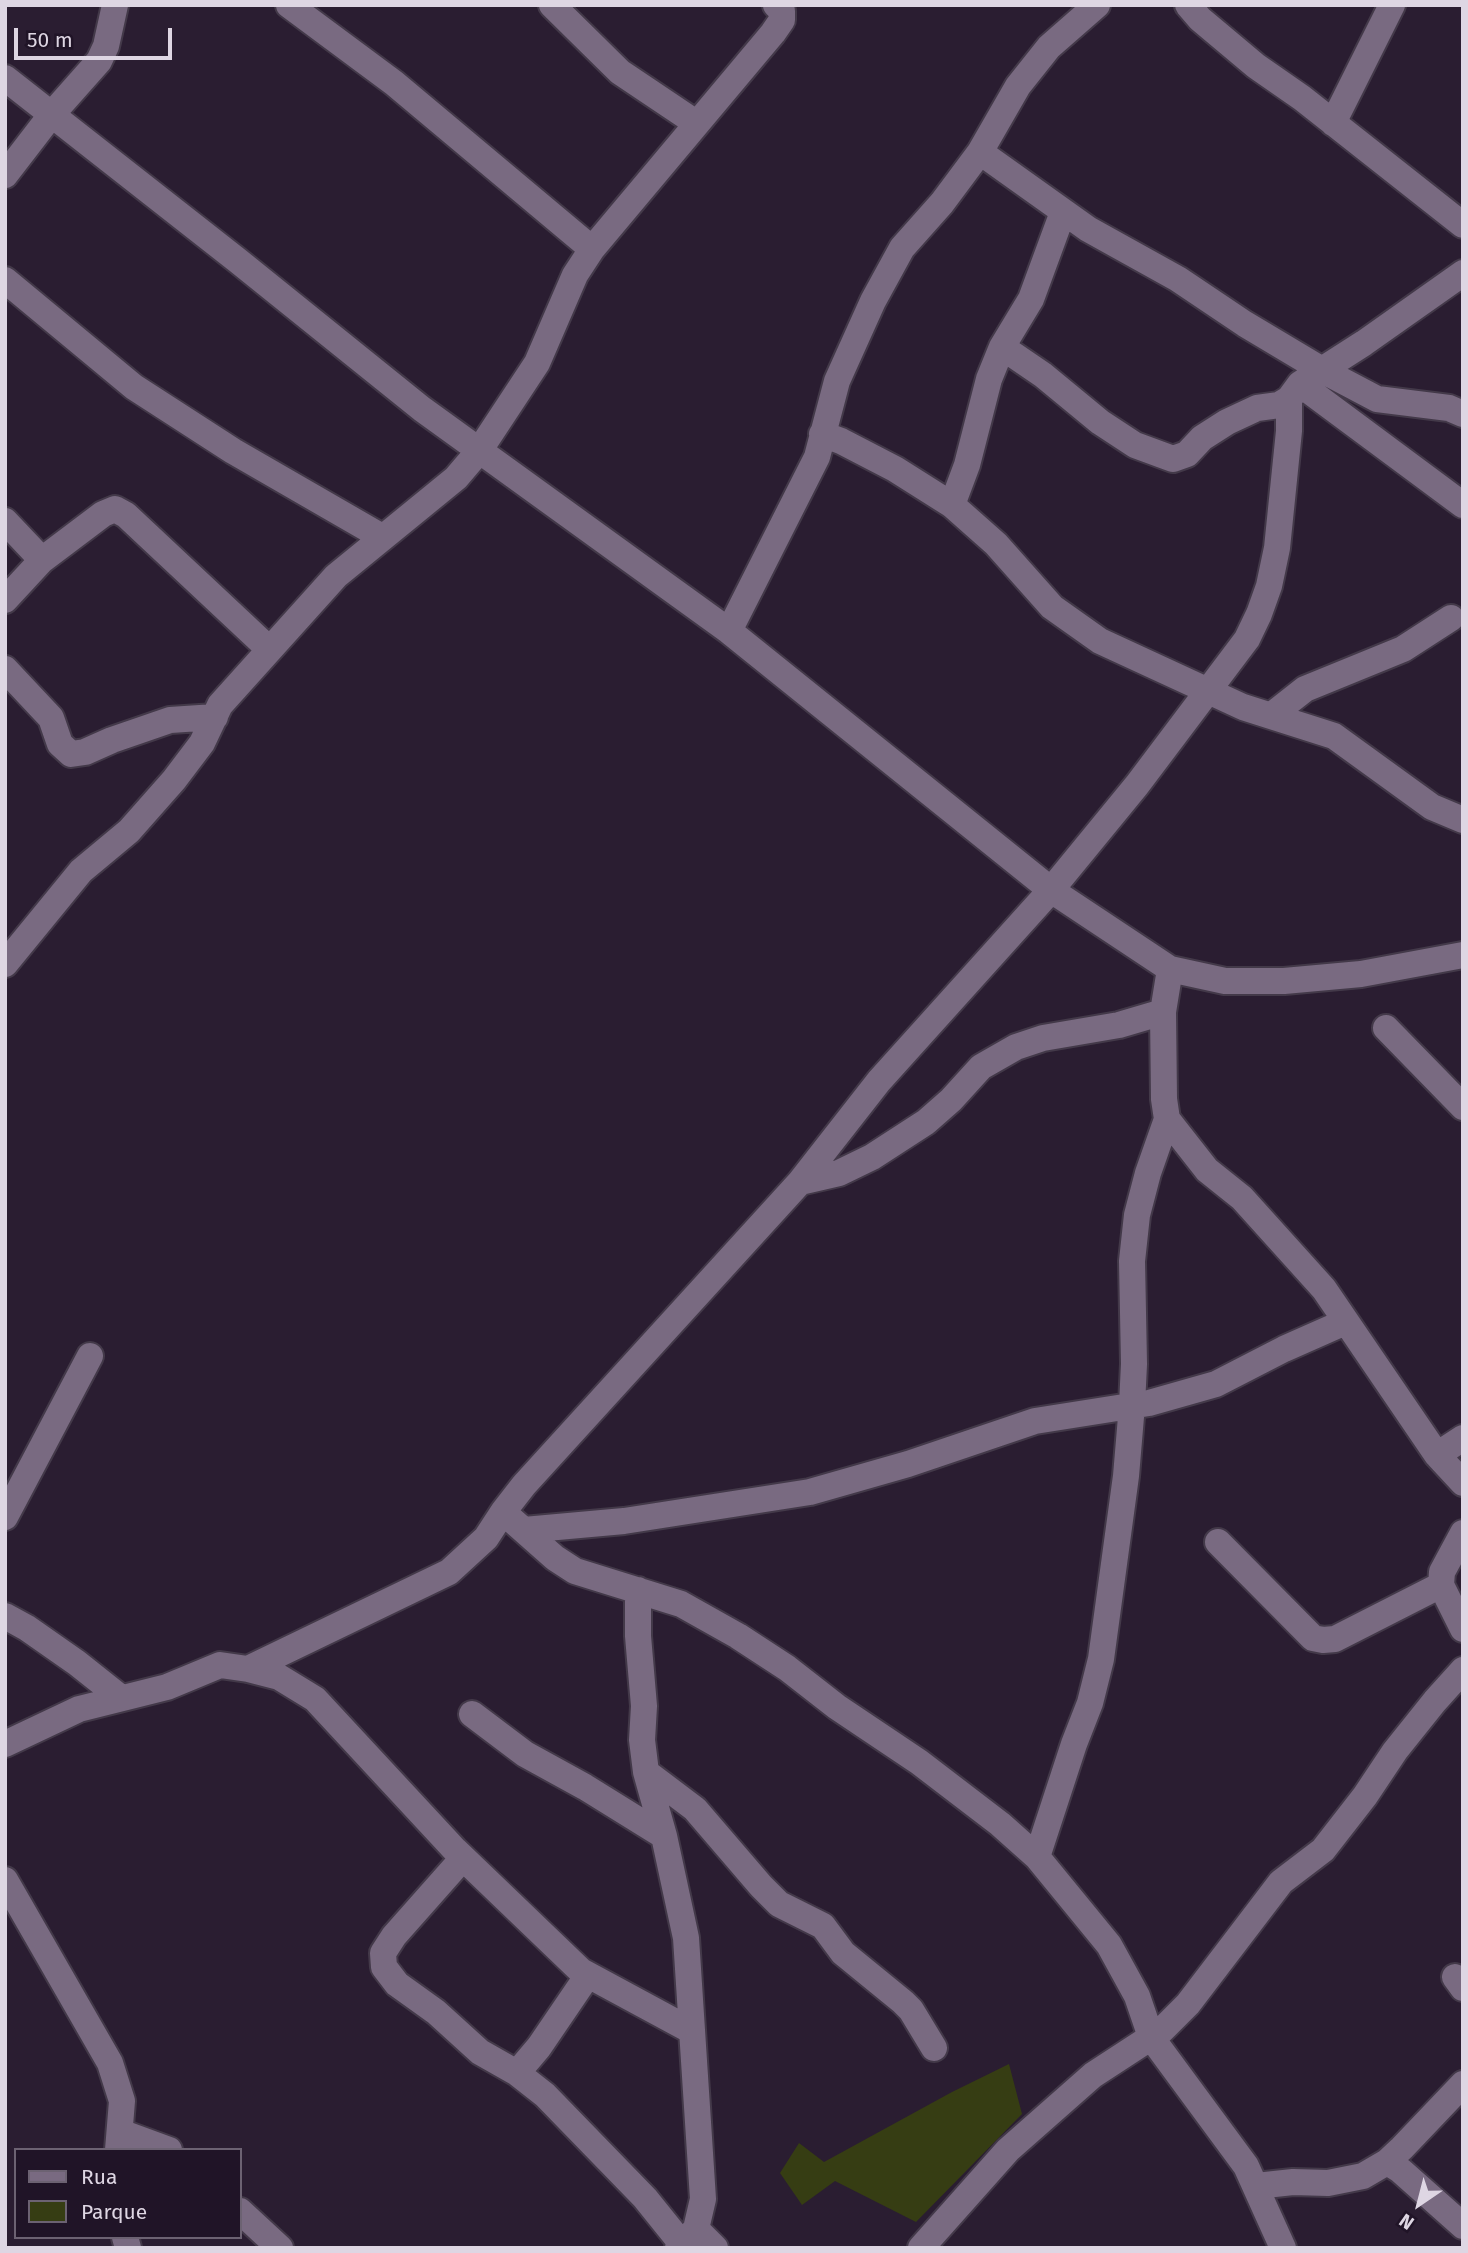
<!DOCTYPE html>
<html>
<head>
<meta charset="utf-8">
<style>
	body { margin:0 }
	#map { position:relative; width:1468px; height:2253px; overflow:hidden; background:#2a1d31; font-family:"Fira Sans",sans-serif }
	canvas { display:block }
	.frame { position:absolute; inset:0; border:7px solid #ded6e3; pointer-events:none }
	.legend { position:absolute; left:14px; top:2148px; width:228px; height:91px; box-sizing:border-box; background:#201427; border:2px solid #6c6272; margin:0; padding:9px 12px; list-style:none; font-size:21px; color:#ded6e3 }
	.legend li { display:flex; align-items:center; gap:14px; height:35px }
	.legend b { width:35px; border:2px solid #6c6272 }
	.north { position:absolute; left:1384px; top:2169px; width:70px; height:70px; -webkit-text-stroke:5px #201427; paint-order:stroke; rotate:215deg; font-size:19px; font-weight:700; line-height:28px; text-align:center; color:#ded6e3 }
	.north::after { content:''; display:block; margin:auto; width:24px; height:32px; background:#ded6e3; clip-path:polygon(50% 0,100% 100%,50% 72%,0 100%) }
	.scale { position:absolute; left:14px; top:28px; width:158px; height:32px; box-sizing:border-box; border:4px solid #ded6e3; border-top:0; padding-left:9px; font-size:21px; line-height:24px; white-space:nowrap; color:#ded6e3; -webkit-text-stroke:5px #201427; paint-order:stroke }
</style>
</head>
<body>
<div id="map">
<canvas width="1468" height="2253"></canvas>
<div class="frame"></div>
<ul class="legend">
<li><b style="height:9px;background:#796a81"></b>Rua</li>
<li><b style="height:19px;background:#363d13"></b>Parque</li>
</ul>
<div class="north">N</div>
<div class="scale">50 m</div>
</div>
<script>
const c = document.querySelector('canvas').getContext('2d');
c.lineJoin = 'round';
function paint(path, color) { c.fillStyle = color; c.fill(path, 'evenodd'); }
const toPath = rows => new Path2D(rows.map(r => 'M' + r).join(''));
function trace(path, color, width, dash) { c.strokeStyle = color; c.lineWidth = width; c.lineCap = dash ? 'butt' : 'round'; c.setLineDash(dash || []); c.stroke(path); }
const green = toPath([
	[1009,2064,1022,2114,916,2222,835,2181,802,2205,780,2173,799,2143,824,2162,952,2092]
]);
const minor = toPath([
	[289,5,394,83,592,249],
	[552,5,620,72,696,123],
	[1188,5,1200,19,1256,66,1302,98,1463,225],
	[5,78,237,260,422,409,729,631,1051,890,1170,969,1225,981,1284,981,1361,974,1463,955],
	[1333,123,1392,5],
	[980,152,1088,229,1178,279,1245,324,1322,370,1377,399,1449,408,1463,414],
	[5,175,52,114,99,61,106,46,115,5],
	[5,280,134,387,233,451,382,537],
	[1002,347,1043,375,1100,422,1135,445,1173,459,1187,454,1202,438,1227,422,1257,408,1279,405,1289,399],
	[1300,384,1463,505],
	[822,434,841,441,895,469,952,505,996,544,1052,607,1100,641,1243,707,1334,736,1432,807,1463,820],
	[952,505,967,465,989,379,1002,347,1031,299,1063,212],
	[5,521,42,560],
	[5,600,42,560,103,514,115,509,126,515,269,649],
	[729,631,817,457,837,381,873,301,902,248,942,203,980,152,1018,86,1049,47,1097,5],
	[5,669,51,718,60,744,71,754,85,752,112,740,170,720,215,717],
	[1272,715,1305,689,1403,649,1451,618],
	[5,964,81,871,129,831,174,780,202,743,220,705,336,576,456,478,479,451,537,363,575,275,592,249,773,33,782,20,782,11,776,5],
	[1386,1028,1463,1107],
	[1167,1119,1207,1170,1242,1198,1324,1289,1437,1455,1463,1483],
	[800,1182,839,1173,872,1157,926,1122,951,1100,981,1067,1016,1047,1043,1038,1119,1025,1163,1012],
	[1437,1455,1463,1438],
	[5,1517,90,1356],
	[524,1530,624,1521,810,1492,908,1464,1035,1421,1149,1403,1216,1384,1284,1349,1345,1322],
	[1463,1533,1442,1572,1441,1585,1463,1629],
	[1218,1542,1313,1638,1323,1640,1335,1639,1441,1585],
	[638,1590,638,1636,644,1706,642,1740,646,1772,664,1836,686,1938,703,2199,696,2229,678,2248],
	[5,1616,27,1628,77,1663,121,1698],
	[248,1669,449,1572,486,1538,503,1512],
	[472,1714,525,1754,585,1787,664,1836],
	[5,1744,79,1709,167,1687,220,1665,248,1669,279,1677,315,1699,455,1850,581,1971,692,2031],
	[646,1772,695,1809,761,1886,779,1904,823,1926,843,1953,903,2002,911,2010,934,2048],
	[1037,1857,1074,1744,1090,1703,1101,1659,1126,1476,1132,1405,1134,1364,1132,1261,1137,1215,1148,1173,1167,1119,1164,1099,1163,1012,1170,969],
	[463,1858,394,1936,383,1953,384,1967,397,1984,436,2012,480,2052,517,2073,545,2095,645,2198,682,2244],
	[5,1880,110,2063,122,2101,118,2150],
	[1455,1977,1463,1988],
	[517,2073,539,2047,588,1975],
	[120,2132,169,2150],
	[1387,2162,1400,2170,1463,2226],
	[1256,2186,1293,2182,1328,2183,1363,2176,1387,2162,1402,2148,1463,2084],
	[240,2211,280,2248],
	[696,2229,715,2248],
	[125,2237,128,2248],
	[921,2248,1008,2150,1093,2075,1162,2030,1188,2004,1281,1882,1323,1850,1365,1796,1395,1751,1435,1701,1463,1670],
	[1283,2248,1246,2166,1151,2037,1137,1996,1109,1945,1037,1857,1000,1824,919,1762,837,1707,787,1668,738,1636,681,1604,575,1571,555,1558,503,1512,524,1485,800,1182,879,1081,1051,890,1137,785,1247,639,1259,614,1269,586,1277,548,1289,431,1289,399,1300,384,1364,343,1463,273]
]);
paint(green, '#363d13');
trace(minor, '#433949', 30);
trace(minor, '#796a81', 26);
</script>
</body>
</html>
